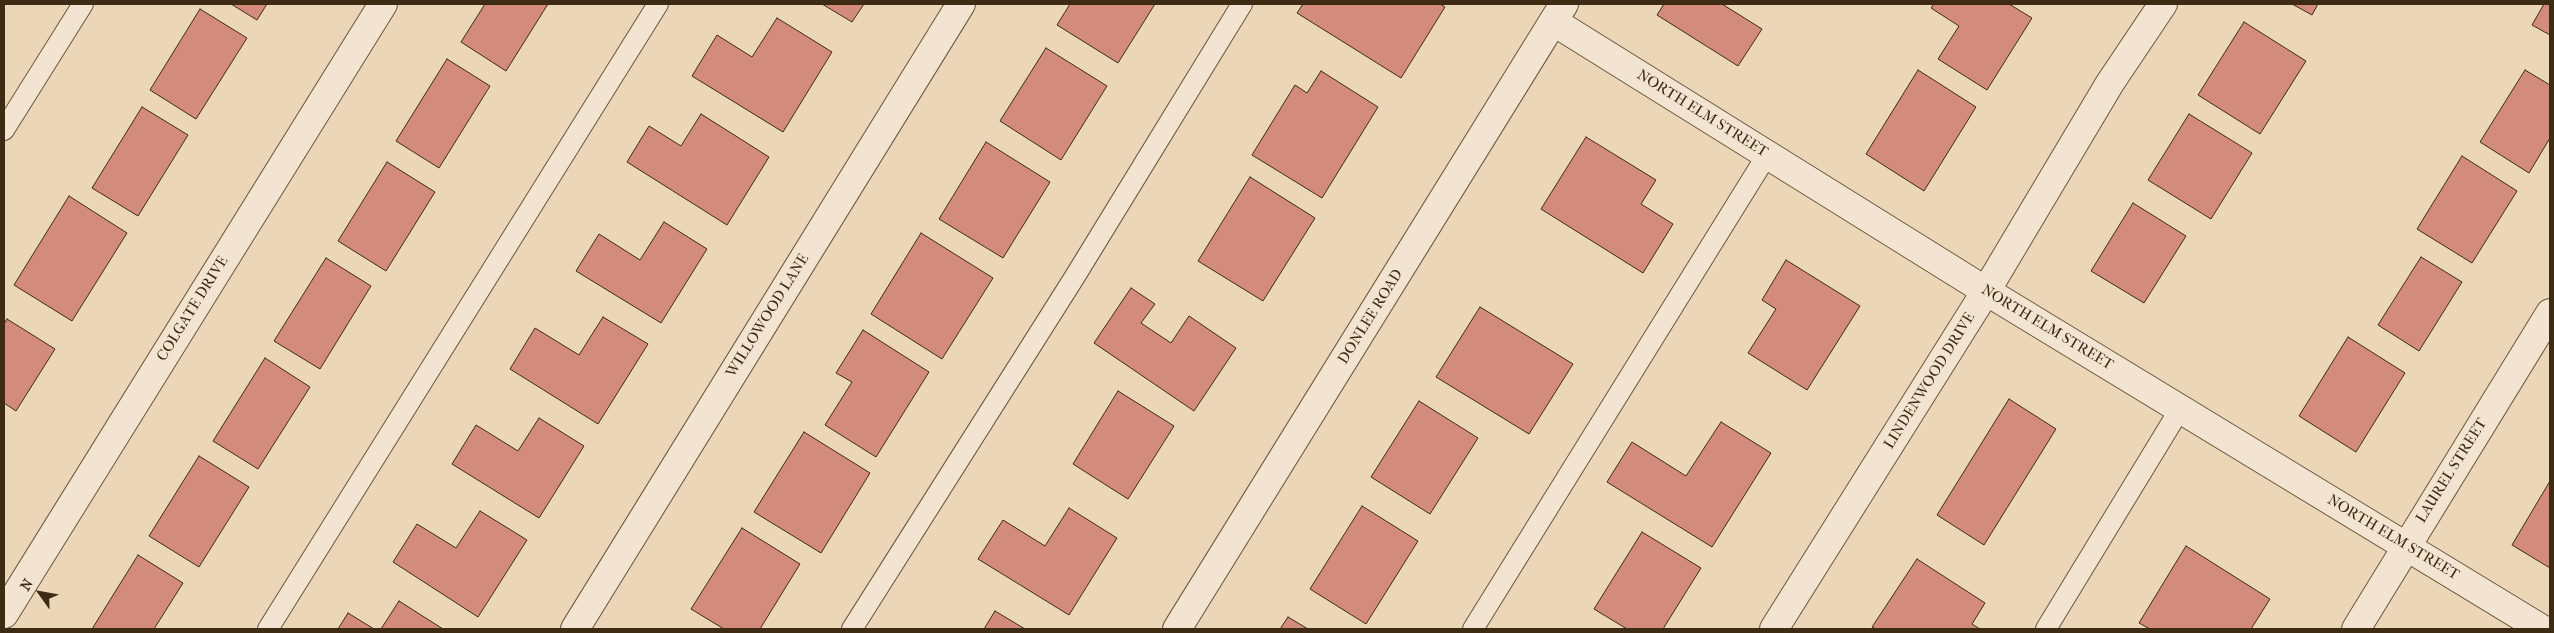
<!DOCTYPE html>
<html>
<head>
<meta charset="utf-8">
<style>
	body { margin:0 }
	#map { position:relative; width:2554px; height:633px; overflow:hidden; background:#ebd6b7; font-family:"IM FELL French Canon",serif }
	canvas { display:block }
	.frame { position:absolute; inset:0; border:5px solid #3e2b14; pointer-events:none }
	.north { position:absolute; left:15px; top:568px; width:50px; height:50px; -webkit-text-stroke:4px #f2e4d0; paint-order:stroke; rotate:302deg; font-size:14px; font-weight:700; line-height:20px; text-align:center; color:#3e2b14 }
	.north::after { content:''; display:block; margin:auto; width:18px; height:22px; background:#3e2b14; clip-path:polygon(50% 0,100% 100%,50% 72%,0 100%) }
</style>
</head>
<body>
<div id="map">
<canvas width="2554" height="633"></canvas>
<div class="frame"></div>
<div class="north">N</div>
</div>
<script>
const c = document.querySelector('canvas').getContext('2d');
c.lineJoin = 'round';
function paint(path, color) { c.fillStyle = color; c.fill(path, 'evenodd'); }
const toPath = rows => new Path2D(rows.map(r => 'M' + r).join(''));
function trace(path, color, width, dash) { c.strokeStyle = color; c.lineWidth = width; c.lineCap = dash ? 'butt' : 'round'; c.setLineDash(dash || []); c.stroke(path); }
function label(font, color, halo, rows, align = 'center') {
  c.font = font + ' "IM FELL French Canon",serif'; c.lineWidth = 5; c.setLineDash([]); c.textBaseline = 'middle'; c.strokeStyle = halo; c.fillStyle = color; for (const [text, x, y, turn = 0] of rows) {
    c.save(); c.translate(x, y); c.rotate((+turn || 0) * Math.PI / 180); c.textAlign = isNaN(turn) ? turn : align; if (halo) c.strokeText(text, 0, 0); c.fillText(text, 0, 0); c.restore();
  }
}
const building = toPath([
	[231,4,267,4,257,20,231,4],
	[485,4,548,4,506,71,461,42,485,4],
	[822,4,864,4,852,22,822,4],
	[1070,4,1155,4,1118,63,1057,25,1070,4],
	[1303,4,1440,4,1445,7,1401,78,1297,13,1303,4],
	[1664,4,1722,4,1762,29,1738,66,1657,15,1664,4],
	[1934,4,2009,4,2032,18,1987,90,1938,59,1959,26,1931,8,1934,4],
	[2292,4,2318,4,2312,15,2292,4],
	[2544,4,2550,4,2550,35,2532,25,2544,4],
	[200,9,247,38,196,119,150,90,200,9],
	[777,18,832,52,783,132,692,76,717,35,752,57,777,18],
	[2244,22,2306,61,2260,134,2198,95,2244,22],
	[1046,48,1107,86,1061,160,1000,121,1046,48],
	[447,59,490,86,439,168,396,141,447,59],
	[1918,70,1976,107,1924,191,1866,154,1918,70],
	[2525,70,2550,85,2550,138,2529,173,2480,142,2525,70],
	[1321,71,1378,107,1322,198,1252,155,1295,85,1307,93,1321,71],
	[142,107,188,135,138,216,92,188,142,107],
	[701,114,769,157,727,225,627,162,649,126,681,146,701,114],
	[2189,114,2252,153,2211,219,2148,180,2189,114],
	[1586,137,1656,180,1641,204,1673,224,1643,273,1541,209,1586,137],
	[986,142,1050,182,1003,258,939,219,986,142],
	[2462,156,2517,191,2472,263,2417,229,2462,156],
	[387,162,435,192,386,271,338,241,387,162],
	[1250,177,1315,218,1263,301,1198,261,1250,177],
	[69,196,127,233,72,321,14,285,69,196],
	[2133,203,2186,236,2144,303,2091,271,2133,203],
	[664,222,707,249,661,323,576,271,599,234,640,260,664,222],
	[921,233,993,278,942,359,871,314,921,233],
	[2421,257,2462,282,2419,351,2378,325,2421,257],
	[326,258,371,286,320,369,274,341,326,258],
	[1786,260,1860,306,1807,390,1748,353,1776,309,1762,300,1786,260],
	[1131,288,1155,304,1141,323,1171,343,1189,316,1236,348,1194,411,1094,343,1131,288],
	[1480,307,1573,364,1529,434,1436,377,1480,307],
	[603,317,648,344,598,424,510,369,535,328,579,355,603,317],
	[7,319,55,349,16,411,4,403,4,324,7,319],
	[863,330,929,372,876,457,825,425,852,382,836,373,863,330],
	[2348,337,2405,373,2356,452,2299,416,2348,337],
	[265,358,310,387,258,469,213,441,265,358],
	[1118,391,1174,426,1128,499,1073,464,1118,391],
	[2009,399,2056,429,1984,545,1937,515,2009,399],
	[1419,401,1478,438,1430,514,1371,477,1419,401],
	[539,418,584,446,539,518,452,464,476,425,518,451,539,418],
	[1721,422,1771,453,1712,547,1607,482,1632,442,1686,476,1721,422],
	[804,432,870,473,821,553,754,512,804,432],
	[199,456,249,487,199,567,149,536,199,456],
	[2550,481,2550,568,2512,545,2550,481],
	[1362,506,1418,541,1366,624,1310,589,1362,506],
	[1069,508,1117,538,1069,615,978,559,1003,520,1045,546,1069,508],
	[480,511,527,540,478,617,393,562,417,524,456,548,480,511],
	[742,528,800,564,760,629,724,629,691,609,742,528],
	[1642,532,1701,568,1663,629,1627,629,1594,609,1642,532],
	[2186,546,2270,599,2251,629,2150,629,2139,623,2186,546],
	[138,555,183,583,154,629,92,629,138,555],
	[1917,559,1985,603,1972,624,1980,629,1876,629,1872,627,1917,559],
	[399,601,443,629,381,629,399,601],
	[995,611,1025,629,984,629,995,611],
	[348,613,374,629,338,629,348,613],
	[1288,617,1308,629,1280,629,1288,617]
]);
const lane = toPath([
	[4,130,83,4],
	[268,629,658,4],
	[852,629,1074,278,1242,4],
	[1473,629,1767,155],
	[2046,629,2180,409]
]);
const street = toPath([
	[1554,22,1986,291,2542,629],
	[4,614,383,4],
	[575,629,961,4],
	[1177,629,1564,4],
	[1774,629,1986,291,2110,83,2163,4],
	[2356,629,2550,313]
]);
const streetNames = [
	["NORTH ELM STREET",1702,114,32],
	["COLGATE DRIVE",193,309,-58],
	["WILLOWOOD LANE",768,316,-58],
	["DONLEE ROAD",1371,317,-58],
	["NORTH ELM STREET",2047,328,31],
	["LINDENWOOD DRIVE",1930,381,-58],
	["LAUREL STREET",2452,471,-58],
	["NORTH ELM STREET",2393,538,31]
];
paint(building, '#d38b7b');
trace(building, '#3e2b14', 1);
trace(lane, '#69563d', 22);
trace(street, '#69563d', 30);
trace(lane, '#f2e4d0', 20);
trace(street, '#f2e4d0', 28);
label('15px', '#3e2b14', '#f2e4d0', streetNames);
</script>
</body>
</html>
